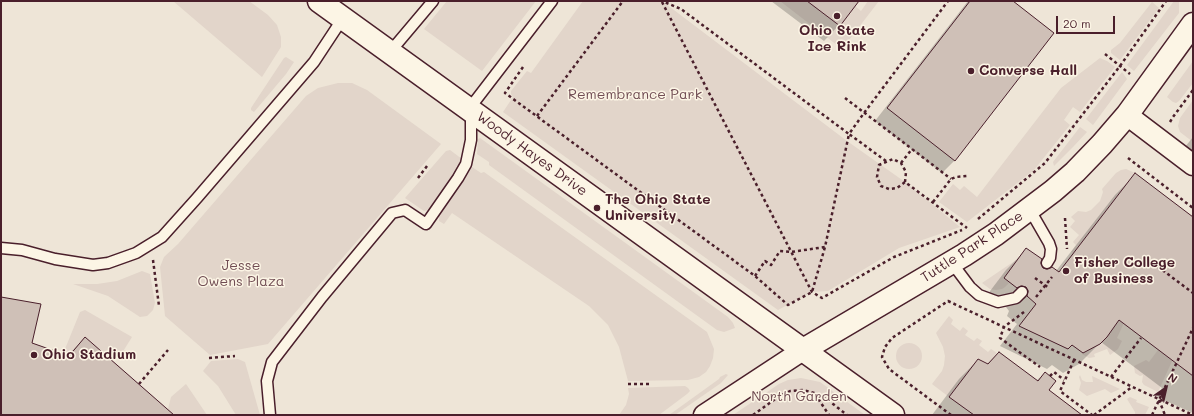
<!DOCTYPE html>
<html>
<head>
<meta charset="utf-8">
<style>
	body { margin:0 }
	#map { position:relative; width:1194px; height:416px; overflow:hidden; background:#fcf5e5; font-family:Mali,sans-serif }
	canvas { display:block }
	.frame { position:absolute; inset:0; border:2px solid #4a1f2b; pointer-events:none }
	.north { position:absolute; left:1146px; top:368px; width:40px; height:40px; -webkit-text-stroke:3px #fcf5e5; paint-order:stroke; rotate:34deg; font-size:11px; font-weight:700; line-height:16px; text-align:center; color:#4a1f2b }
	.north::after { content:''; display:block; margin:auto; width:14px; height:18px; background:#4a1f2b; clip-path:polygon(50% 0,100% 100%,50% 72%,0 100%) }
	.scale { position:absolute; left:1056px; top:16px; width:59px; height:18px; box-sizing:border-box; border:2px solid #4a1f2b; border-top:0; padding-left:5px; font-size:12px; line-height:14px; white-space:nowrap; color:#4a1f2b; -webkit-text-stroke:3px #fcf5e5; paint-order:stroke }
</style>
</head>
<body>
<div id="map">
<canvas width="1194" height="416"></canvas>
<div class="frame"></div>
<div class="north">N</div>
<div class="scale">20 m</div>
</div>
<script>
const c = document.querySelector('canvas').getContext('2d');
c.lineJoin = 'round';
function paint(path, color) { c.fillStyle = color; c.fill(path, 'evenodd'); }
const toPath = rows => new Path2D(rows.map(r => 'M' + r).join(''));
function trace(path, color, width, dash) { c.strokeStyle = color; c.lineWidth = width; c.lineCap = dash ? 'butt' : 'round'; c.setLineDash(dash || []); c.stroke(path); }
function label(font, color, halo, rows, align = 'center') {
  c.font = font + ' Mali,sans-serif'; c.lineWidth = 3; c.setLineDash([]); c.textBaseline = 'middle'; c.strokeStyle = halo; c.fillStyle = color; for (const [text, x, y, turn = 0] of rows) {
    c.save(); c.translate(x, y); c.rotate((+turn || 0) * Math.PI / 180); c.textAlign = isNaN(turn) ? turn : align; if (halo) c.strokeText(text, 0, 0); c.fillText(text, 0, 0); c.restore();
  }
}
const built = toPath([
	[1,1,1193,1,1193,415,1,415]
]);
const green = toPath([
	[173,1,249,1,268,15,277,25,281,37,281,47,262,77],
	[447,1,536,1,482,71,424,29],
	[583,1,662,1,847,141,905,182,960,227,899,248,828,291,812,292,778,310,503,112,513,97,511,94,511,91,527,71,531,73],
	[780,1,807,1,840,26,855,6,861,11,868,1,879,1,842,49],
	[1174,1,1178,1,1179,2,1179,13,1134,71,1127,65],
	[1152,2,1159,8,1120,60,1111,53,1111,50,1120,43],
	[286,57,294,62,286,74,254,112,251,110,251,108,284,58],
	[1100,58,1107,61,1115,67,1080,112,1073,107,1064,120,1070,125,1034,170,967,222,939,202,953,184,960,190,964,186,977,197,1061,88],
	[1193,61,1193,83,1179,101,1176,103,1173,102,1167,97],
	[1122,72,1127,79,1093,125,1086,119],
	[338,83,352,83,367,90,441,144,268,344,210,355,165,316,160,267,164,257,178,244,306,96,318,88],
	[1193,100,1193,142,1180,132,1178,126,1180,118],
	[1080,127,1087,132,1073,147,1054,166,1053,162],
	[480,138,728,317,733,323,735,328,724,332,717,330,489,165,489,162,477,154,478,139],
	[450,150,462,159,456,172,429,210,424,211,405,198,446,151],
	[472,167,481,173,484,172,707,332,714,349,713,358,710,366,706,372,699,377,688,380,628,381,619,347,608,325,589,306,452,213,444,224,439,221,439,216],
	[1126,169,1135,173,1073,253,1071,252,1076,245,1073,242,1079,235,1070,227,1075,221,1071,217,1078,211,1086,212,1091,210,1100,201,1103,192,1102,189,1116,173,1121,170],
	[1019,258,1004,278,1009,283,1005,287,1002,289,996,290,990,289,982,283],
	[142,271,150,274,155,303,153,310,147,316,140,317,108,296,73,284,97,284,117,281],
	[1184,296,1193,315,1158,392,1144,385,1142,382,1143,375,1140,376,1135,373,1134,366,1146,360,1149,362,1158,350],
	[1,297,41,304,32,343,63,354,80,312,85,310,132,337,122,353,111,359,168,409,171,397,186,384,207,415,1,415],
	[949,316,953,320,951,324,960,331,963,327,968,331,965,335,974,341,977,338,982,341,979,345,988,352,991,349,997,353,989,364,978,359,949,397,932,384,942,371,944,365,945,356,943,347,936,333],
	[1127,316,1117,338,1122,341,1118,349,1110,355,1107,349,1094,354,1095,357,1089,358,1082,354,1088,346,1091,349,1100,344,1116,321],
	'896 356a13 13 0 1 1 26 0a13 13 0 1 1-26 0Z',
	[238,359,245,362,260,415,236,415,218,386,203,371,211,361],
	[726,374,728,375,721,383,675,415,669,415,719,379,720,377],
	[1080,375,1082,380,1086,382,1093,382,1092,376,1120,389,1111,393,1105,389,1087,396,1079,390,1081,383,1079,377],
	[801,378,820,382,865,415,733,415,779,384,788,380],
	[685,386,688,388,690,391,687,394,659,415,619,415,626,405,629,394,628,388],
	[1130,397,1137,400,1136,402,1149,407,1145,415,1135,415,1135,412,1127,399]
]);
const shadow = toPath([
	[771,1,858,1,839,25,824,41],
	[968,1,1012,1,955,160,942,173,875,121],
	[1193,137,1193,153,1185,147],
	[1135,175,1193,219,1193,413,1157,397,1162,388,1101,342,1079,364,1063,373,1052,365,1047,369,1000,346,1017,324,1007,316,1009,311,1006,307,1000,305,996,308,984,299,1006,270,1026,250,1039,263,1043,269,1056,271,1115,195],
	[1,298,30,343,67,356,85,338,173,415,1,415],
	[999,353,1036,381,1045,373,1048,390,1081,415,932,415,959,379,978,360,987,364]
]);
const building = toPath([
	[807,1,859,1,840,26,807,1],
	[970,1,1013,1,1054,33,955,161,887,108,970,1],
	[1135,173,1193,217,1193,376,1119,320,1107,337,1100,344,1083,353,1072,345,1068,349,1019,326,1036,304,1027,296,1028,291,1026,287,1021,286,1017,288,1004,278,1026,248,1042,259,1041,263,1043,268,1047,269,1052,267,1059,272,1135,173],
	[1,297,41,304,32,343,69,356,85,337,174,415,1,415,1,297],
	[999,352,1038,381,1045,372,1056,381,1049,390,1082,415,974,415,949,397,978,359,988,364,999,352]
]);
const path = toPath([
	[662,2,812,292,822,298,894,257,962,230],
	[1105,54,1130,74],
	[523,67,505,93,755,276,788,305,812,292,825,247,849,134,681,9,662,1],
	[845,98,912,149],
	[537,116,623,1],
	[1170,122,1173,117,1193,90],
	[1128,158,1193,208],
	[886,161,849,134,864,113,948,1],
	[901,163,912,149,951,179],
	[418,178,427,166],
	[905,182,906,172,901,163,893,159,879,165,877,177,881,186,889,189,897,188,905,182,967,228],
	[933,202,951,179,956,177,967,176],
	[1065,218,1067,249],
	[978,219,1045,163,1120,66,1166,1],
	[153,260,159,306],
	[1153,263,1193,293],
	[755,276,765,261,771,265,780,251,791,252,825,247],
	[1035,278,1049,288],
	[1036,297,1052,277],
	[1024,312,1004,327,1000,338,1040,367],
	[209,358,235,356],
	[1074,360,1060,391,1092,415],
	[1050,376,1054,372,1064,380],
	[1111,377,1141,338],
	[139,384,168,350],
	[628,384,649,384],
	[815,394,829,415],
	[1159,400,1165,415],
	[753,415,778,397,790,391,803,390,815,393,828,400,847,415],
	[951,415,889,369,882,357,885,347,892,338,948,301,1193,415],
	[1094,415,1132,387],
	[1152,415,1193,328]
]);
const lane = toPath([
	[390,52,433,1],
	[1030,210,1049,243,1051,249,1050,258,1047,263],
	[1,248,22,250,55,259,93,265,108,263,136,253,162,237,197,198,314,62,343,18],
	[952,263,970,287,979,295,998,302,1016,298,1022,292],
	[270,415,267,381,272,362,322,297,392,213,405,210,426,224,458,178,466,164,471,140,471,117,469,109,552,1]
]);
const street = toPath([
	[1127,115,1193,165],
	[704,415,803,350]
]);
const secondary = toPath([
	[319,1,893,415],
	[803,350,964,255,996,234,1053,191,1075,172,1102,144,1127,115,1193,24]
]);
const markers = [
	[837,16,4,"#4a1f2b"],
	[971,71,4,"#4a1f2b"],
	[597,208,4,"#4a1f2b"],
	[1066,271,4,"#4a1f2b"],
	[34,355,4,"#4a1f2b"]
];
const poiNames = [
	["Ohio State",837,31,"center"],
	["Ice Rink",837,47,"center"],
	["Converse Hall",979,71],
	["The Ohio State",605,200],
	["University",605,216],
	["Fisher College",1074,263],
	["of Business",1074,279],
	["Ohio Stadium",42,355]
];
const parkNames = [
	["Remembrance Park",635,95],
	["Jesse",241,266],
	["Owens Plaza",241,282],
	["North Garden",799,397]
];
const streetNames = [
	["Woody Hayes Drive",532,154,36],
	["Tuttle Park Place",972,247,-33]
];
paint(built, '#eee5d7');
paint(green, '#e2d5ca');
paint(shadow, '#0003');
paint(building, '#cfc0b7');
trace(building, '#4a1f2b', 1);
trace(lane, '#4a1f2b', 13);
trace(street, '#4a1f2b', 23);
trace(secondary, '#4a1f2b', 25);
trace(path, '#4a1f2b', 2.5, [3, 3]);
trace(lane, '#fcf5e5', 10);
trace(street, '#fcf5e5', 20);
trace(secondary, '#fcf5e5', 22);
for (const [x, y, r, color] of markers) { const dot = new Path2D(); dot.arc(x, y, r, 0, 2 * Math.PI); c.fillStyle = color; c.fill(dot); trace(dot, '#fcf5e5', 1.5); }
label('bold 14px', '#4a1f2b', '#fcf5e5', poiNames, 'left');
label('14px', '#704c53', '#fcf5e5', parkNames);
label('14px', '#4a1f2b', '#fcf5e5', streetNames);
</script>
</body>
</html>
